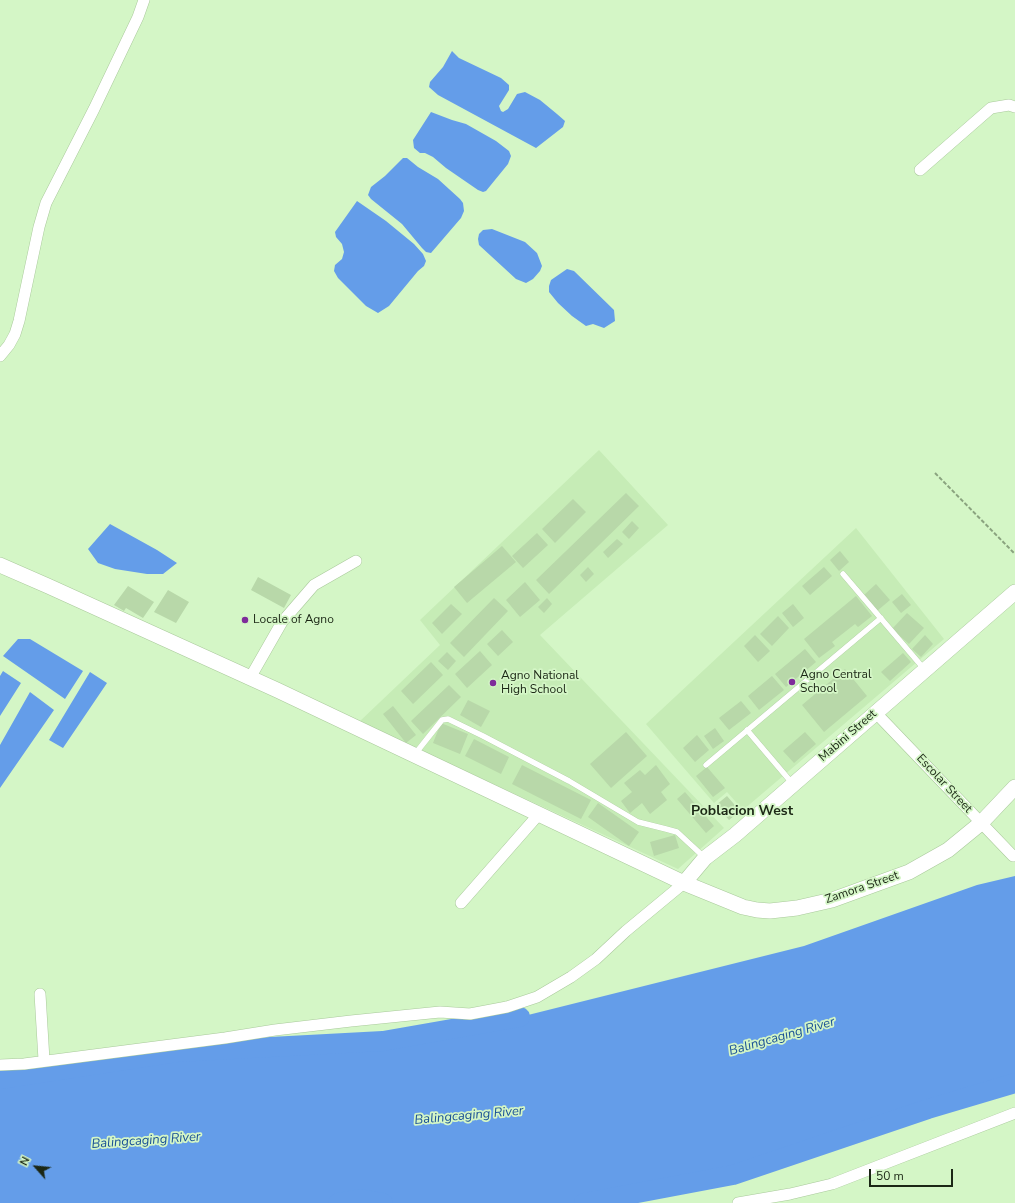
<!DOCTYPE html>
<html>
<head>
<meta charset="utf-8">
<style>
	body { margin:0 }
	#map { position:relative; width:1015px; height:1203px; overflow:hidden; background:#d4f6c6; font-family:"Nunito Sans",sans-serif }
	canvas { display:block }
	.north { position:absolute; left:16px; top:1147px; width:40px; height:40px; -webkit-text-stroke:3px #d4f6c6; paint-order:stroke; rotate:297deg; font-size:11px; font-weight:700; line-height:16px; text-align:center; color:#1b2715 }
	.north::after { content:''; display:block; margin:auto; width:14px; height:18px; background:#1b2715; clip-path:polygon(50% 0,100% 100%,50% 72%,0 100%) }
	.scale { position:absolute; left:869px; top:1169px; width:84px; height:18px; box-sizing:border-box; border:2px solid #1b2715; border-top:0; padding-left:5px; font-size:12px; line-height:14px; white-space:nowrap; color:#1b2715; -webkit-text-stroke:3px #d4f6c6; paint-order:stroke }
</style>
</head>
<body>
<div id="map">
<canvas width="1015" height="1203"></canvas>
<div class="north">N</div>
<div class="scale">50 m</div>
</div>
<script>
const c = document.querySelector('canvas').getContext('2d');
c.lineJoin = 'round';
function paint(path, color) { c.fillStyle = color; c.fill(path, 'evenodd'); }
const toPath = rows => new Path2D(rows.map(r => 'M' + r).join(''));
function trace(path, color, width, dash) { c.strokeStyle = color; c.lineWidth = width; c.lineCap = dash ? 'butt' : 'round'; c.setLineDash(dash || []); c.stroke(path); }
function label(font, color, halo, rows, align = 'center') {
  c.font = font + ' "Nunito Sans",sans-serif'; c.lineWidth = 3.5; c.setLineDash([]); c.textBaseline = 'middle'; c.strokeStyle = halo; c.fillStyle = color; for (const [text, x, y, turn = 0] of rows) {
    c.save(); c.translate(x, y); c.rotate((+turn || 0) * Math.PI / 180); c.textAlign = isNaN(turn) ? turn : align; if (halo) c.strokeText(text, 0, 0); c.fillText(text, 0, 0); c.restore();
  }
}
const built = toPath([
	[599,450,668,525,540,635,724,828,678,869,359,722,440,645,420,620],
	[856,528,944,639,743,810,727,792,714,803,646,724]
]);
const water = toPath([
	[452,51,459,58,501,78,509,85,509,90,499,106,501,111,503,112,508,109,517,94,525,92,540,100,557,114,565,121,563,127,536,148,438,95,429,87,430,82,443,67],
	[431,112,452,120,466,124,496,141,509,151,511,156,508,164,486,191,483,192,478,190,446,168,433,157,425,153,420,153,414,148,413,140],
	[403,158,407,158,418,167,438,179,460,199,463,203,464,211,461,218,431,253,426,252,422,248,402,224,371,199,368,195,371,187,385,176],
	[357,201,386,221,414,244,423,254,426,261,424,266,418,271,389,306,378,313,366,306,338,278,334,271,335,265,342,259,344,252,342,244,336,237,335,232],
	[492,229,525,242,537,253,542,266,540,271,533,279,526,283,516,279,479,245,478,239,479,234,483,230],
	[567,269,574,271,614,310,615,321,604,328,593,324,586,326,572,316,558,303,549,292,549,286,551,280],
	[110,524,157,550,177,563,163,574,147,574,115,569,98,563,88,549],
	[18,639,30,639,83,671,65,699,3,656],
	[3,671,21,683,0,716,0,676],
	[90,672,107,683,63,748,49,740],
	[30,692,54,710,0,788,0,745],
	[1015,876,1015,1083,928,1109,733,1175,584,1203,383,1203,360,1199,338,1203,0,1203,0,1079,177,1052,383,1041,520,1017,804,946,977,885]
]);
const river = toPath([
	[0,1079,177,1052,383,1041,520,1017],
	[338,1203,360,1199,383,1203],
	[584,1203,733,1175,928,1109,1015,1083]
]);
const building = toPath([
	[626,493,639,506,549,594,536,580],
	[573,499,586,512,555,543,542,529],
	[632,521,639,528,629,539,622,532],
	[537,533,548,545,523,568,512,556],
	[617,539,623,544,608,558,603,552],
	[502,546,516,562,467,603,454,587],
	[840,551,849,562,839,571,830,560],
	[588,567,594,574,586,582,580,575],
	[824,567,832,576,810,595,802,586],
	[258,577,291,595,284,608,251,590],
	[525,582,540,600,520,617,506,600],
	[876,584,890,600,877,611,864,595],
	[128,586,154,602,143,618,126,608,124,611,114,605],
	[168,590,189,602,176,623,154,612],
	[902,594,911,605,901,613,892,602],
	[856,596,872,616,858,627,855,624,832,642,835,646,819,658,804,639],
	[494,598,508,611,464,657,450,643],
	[547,598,552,604,544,613,538,607],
	[451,604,462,614,442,634,432,623],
	[793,604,804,618,793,627,782,613],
	[907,613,924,628,909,644,892,629],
	[778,616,789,628,772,646,760,634],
	[502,630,513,642,498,656,487,644],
	[755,635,770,651,758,662,744,646],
	[925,635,933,644,921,657,912,649],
	[805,649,816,662,786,687,775,674],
	[480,651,492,665,467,688,455,674],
	[447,652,456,661,448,670,438,661],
	[903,653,911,662,890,681,881,672],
	[431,662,443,675,413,704,401,691],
	[845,669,867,696,824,732,802,705],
	[772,676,784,690,759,710,748,696],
	[449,685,461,697,423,734,411,721],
	[468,700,490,711,481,727,460,715],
	[741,701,751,713,729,730,719,718],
	[393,706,416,735,406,743,383,714],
	[441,723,468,734,460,754,433,743],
	[715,728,724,741,713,749,704,736],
	[626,732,647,756,611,788,590,764],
	[805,732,816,744,794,763,783,751],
	[697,735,709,750,695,762,683,748],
	[474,739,509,757,501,774,465,756],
	[522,765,591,800,581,819,512,784],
	[656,765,670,784,661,792,667,800,650,814,642,803,630,813,621,801,632,792,624,783,640,770,645,775],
	[707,767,725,788,713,797,696,776],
	[685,792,714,826,706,833,677,799],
	[727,796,740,811,729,820,716,805],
	[598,803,639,832,629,846,588,817],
	[675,835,679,848,654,856,650,842]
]);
const path = toPath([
	[935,473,1015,554]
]);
const lane = toPath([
	[843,574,925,670],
	[747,730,792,783],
	[415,754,442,720,448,719,483,736,569,781,638,822,666,829,677,832,704,857],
	[706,765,881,618]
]);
const street = toPath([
	[920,170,991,108,1009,105,1015,107],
	[0,356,9,345,15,334,19,321,39,227,46,203,94,109,138,17,144,0],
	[250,678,282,622,314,585,356,561],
	[875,712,1013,856],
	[461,903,539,814],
	[40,994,44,1060],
	[0,1065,24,1064,225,1038,275,1030,351,1021,440,1012,470,1014,507,1007,537,997,571,977,596,959,626,931,684,883],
	[738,1203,790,1194,832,1184,1015,1113]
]);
const secondary = toPath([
	[0,565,48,586,277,690,684,883,743,907,757,910,770,911,797,908,832,900,909,872,948,850,981,823,1015,787],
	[684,883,705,858,735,835,1015,592]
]);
const markers = [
	[245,620,4,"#7e2b9a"],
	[792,682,4,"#7e2b9a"],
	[493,683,4,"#7e2b9a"]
];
const poiNames = [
	["Locale of Agno",253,620],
	["Agno Central",800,675],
	["School",800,689],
	["Agno National",501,676],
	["High School",501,690]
];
const streetNames = [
	["Mabini Street",848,736,-41],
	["Escolar Street",944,784,47],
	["Zamora Street",862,888,-19]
];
const waterNames = [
	["Balingcaging River",782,1037,-16],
	["Balingcaging River",469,1116,-5],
	["Balingcaging River",146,1141,-4]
];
const quarterNames = [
	["Poblacion West",742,812]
];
paint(built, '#c6ecb6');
paint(water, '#649de9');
trace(river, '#649de9', 20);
paint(building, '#b8d8a9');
trace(lane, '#a9c99b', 6);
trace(street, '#a9c99b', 12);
trace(secondary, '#a9c99b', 16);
trace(path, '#8aa37f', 2, [4, 2]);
trace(lane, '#fff', 5.5);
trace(street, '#fff', 11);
trace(secondary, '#fff', 15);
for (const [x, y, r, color] of markers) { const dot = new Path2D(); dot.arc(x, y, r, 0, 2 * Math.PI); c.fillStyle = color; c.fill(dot); trace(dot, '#d4f6c6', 1.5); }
label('12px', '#1b2715', '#d4f6c6', poiNames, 'left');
label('12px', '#1b2715', '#d4f6c6', streetNames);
label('italic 13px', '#1a5196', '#d4f6c6', waterNames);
label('bold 14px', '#1b2715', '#d4f6c6', quarterNames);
</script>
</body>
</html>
